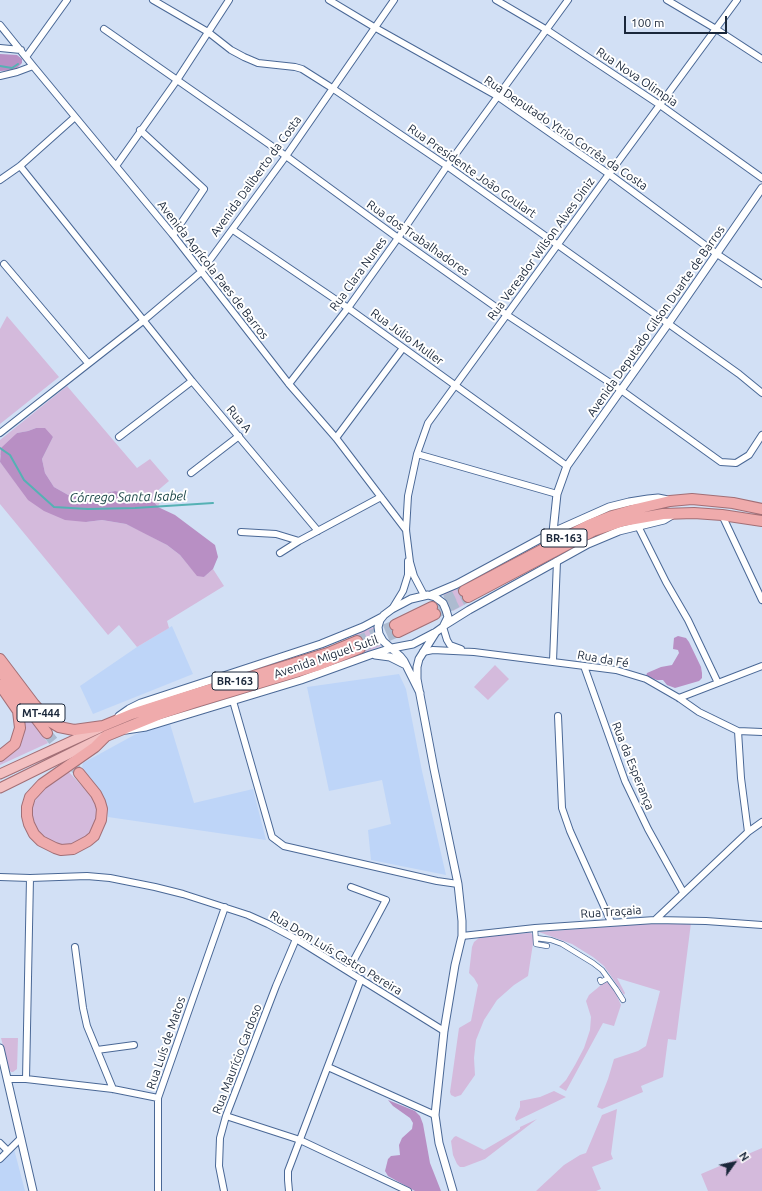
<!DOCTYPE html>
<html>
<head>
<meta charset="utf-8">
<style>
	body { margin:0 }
	#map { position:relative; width:762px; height:1191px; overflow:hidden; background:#d2e0f5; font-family:Ubuntu,sans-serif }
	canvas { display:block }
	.north { position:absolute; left:714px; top:1143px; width:40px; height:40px; -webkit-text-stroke:3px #fff; paint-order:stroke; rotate:57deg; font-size:11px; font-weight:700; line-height:16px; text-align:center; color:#1a273a }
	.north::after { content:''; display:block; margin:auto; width:14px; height:18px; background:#1a273a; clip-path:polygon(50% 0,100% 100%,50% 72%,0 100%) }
	.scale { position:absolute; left:624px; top:16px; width:103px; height:18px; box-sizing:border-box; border:2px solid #1a273a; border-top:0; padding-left:5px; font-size:12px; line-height:14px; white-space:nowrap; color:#1a273a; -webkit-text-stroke:3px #fff; paint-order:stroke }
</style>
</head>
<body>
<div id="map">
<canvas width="762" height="1191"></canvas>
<div class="north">N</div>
<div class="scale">100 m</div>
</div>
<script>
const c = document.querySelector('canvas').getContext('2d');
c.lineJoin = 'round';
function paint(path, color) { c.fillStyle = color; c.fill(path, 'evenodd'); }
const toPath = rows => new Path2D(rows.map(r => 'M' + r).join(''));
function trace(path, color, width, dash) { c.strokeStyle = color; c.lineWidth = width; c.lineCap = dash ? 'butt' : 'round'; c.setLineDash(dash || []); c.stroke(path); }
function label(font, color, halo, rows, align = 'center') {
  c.font = font + ' Ubuntu,sans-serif'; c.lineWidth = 4; c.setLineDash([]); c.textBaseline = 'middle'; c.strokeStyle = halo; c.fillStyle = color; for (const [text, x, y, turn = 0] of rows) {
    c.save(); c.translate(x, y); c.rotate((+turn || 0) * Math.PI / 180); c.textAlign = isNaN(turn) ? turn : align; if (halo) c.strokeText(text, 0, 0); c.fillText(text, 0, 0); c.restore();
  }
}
const built = toPath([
	[172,626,193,674,93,714,80,686,137,647],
	[399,674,406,689,422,771,446,875,371,860,368,830,391,824,382,780,329,791,307,687],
	[170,724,194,803,253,789,266,840,108,817,105,799,82,767,83,763,136,734],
	[14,1149,25,1191,0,1191,0,1163]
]);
const green = toPath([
	[7,316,59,377,0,424,0,329],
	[67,386,137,468,150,459,169,481,156,492,161,499,158,507,150,497,115,491,85,498,70,496,54,487,45,473,42,459,53,437,36,428,28,431,17,433,0,456,0,440],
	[0,462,17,484,86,522,102,520,126,524,143,532,167,545,180,555,190,567,204,577,213,569,224,586,167,621,169,628,137,647,119,625,108,635,0,504],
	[462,584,460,591,462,597,465,600,471,601,453,611,449,600,443,595],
	[374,627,375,636,381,646,359,655,361,653,363,646,362,642,358,637,351,636],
	[495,665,509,679,488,700,474,687],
	[22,707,48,743,0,765,0,761,4,759,23,733,25,724],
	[68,771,93,798,97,806,98,813,92,832,78,842,67,845,57,844,41,834,36,827,33,820,33,805,41,791],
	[657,923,691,923,676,1040,668,1039,663,1077,641,1086,643,1092,602,1109,597,1107,608,1079,614,1059,638,1051,646,1046,660,991,617,978,625,993,624,995,604,966,593,957,572,944,539,932],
	[528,933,531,933,534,937,528,976,514,985,497,1000,484,1020,476,1040,474,1058,475,1075,461,1095,455,1097,451,1095,450,1092,459,1028,471,1021,478,985,474,978,469,973,472,947,474,942,479,938,486,936],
	[606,981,616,989,617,996,621,1005,614,1026,603,1023,566,1091,559,1087,566,1080,575,1065,584,1048,590,1030,591,1017,586,1001,589,995],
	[1,1038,18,1038,17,1069,13,1072,11,1072,9,1069],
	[554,1091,566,1097,516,1121,515,1118,520,1107,520,1101,540,1097],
	[617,1109,611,1154,613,1159,592,1167,601,1189,596,1191,536,1191,564,1165,580,1155,586,1153,602,1115],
	[537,1119,485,1159,464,1167,460,1167,457,1164,453,1155,451,1141,454,1137,456,1136,484,1150,520,1129,520,1127],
	[762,1148,762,1191,708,1191,701,1174]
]);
const forest = toPath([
	[0,54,17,55,22,59,22,63,15,70,0,71],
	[36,428,45,428,53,437,42,459,45,473,54,487,70,496,85,498,115,491,150,497,158,507,175,515,215,545,218,557,213,569,204,577,197,576,180,555,167,545,126,524,102,520,86,522,65,520,44,511,28,500,0,462,1,448,17,433,28,431],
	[678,636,686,638,689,642,701,667,702,673,702,678,699,681,675,688,667,685,663,680,657,680,646,676,647,673,661,667,672,665,679,653,678,650,673,649,674,638],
	[388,1100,415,1111,420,1116,423,1124,430,1163,441,1191,415,1191,388,1176,385,1171,388,1159,391,1156,400,1155,399,1145,402,1138,412,1129,413,1123,410,1118,393,1106]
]);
const stream = toPath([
	[0,66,12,68,18,64],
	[0,448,10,455,24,480,54,507,88,509,135,508,213,503]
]);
const trunkTunnel = toPath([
	[432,607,464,591],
	[435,614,468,597],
	[357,641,395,625],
	[360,648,398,632],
	[47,733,79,773]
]);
const pedestrian = toPath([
	[535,928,536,944,547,946],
	[536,938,551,940,562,944,593,963,602,970,616,989,623,1000],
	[600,980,601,982,608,978]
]);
const minor = toPath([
	[153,0,208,32,231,50,244,57,258,63,295,67,302,69,332,88,447,166,739,374,762,393],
	[329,0,374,27,497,96,609,174,717,254,762,284],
	[496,0,547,30,660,105,762,178],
	[667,0,716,29,762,59],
	[0,25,33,66,173,235,289,384,336,438,406,530],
	[104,29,286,156,398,238,507,315,621,390,721,462,736,463,749,455,762,435],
	[0,48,21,50],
	[26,57,67,0],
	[0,76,17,72,33,66],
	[140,130,204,189,173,235],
	[20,166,192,381,318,531],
	[116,166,177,80,229,0],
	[0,180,20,166,75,117],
	[233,230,348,308,567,466],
	[4,264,88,363],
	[289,384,348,308,398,238,447,166,568,0],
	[0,433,143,321,201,272,286,156,394,0],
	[119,437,192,381],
	[336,438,403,348],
	[417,454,557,494],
	[191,473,239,436],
	[722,515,762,600],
	[638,526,666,582,688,620,718,683],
	[241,532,276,534,299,541],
	[280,553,299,541,381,497],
	[424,595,414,576,410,562,406,530,408,496,417,454,428,423,609,174,737,0],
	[392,609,403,591,408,575,408,561],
	[443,627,447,640,450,645,461,649],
	[423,652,433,650,474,652,616,670,646,679,679,698,699,712,738,731,762,732],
	[553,661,557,561],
	[584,666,625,781,648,829,683,892],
	[679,698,762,666],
	[233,701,272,837,284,846,437,881,458,884],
	[558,716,562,808,570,831,611,922],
	[738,731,741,778,748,832],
	[0,877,30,878,87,876,110,878,155,887,183,894,248,915,268,924,296,939,444,1031],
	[655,920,748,832,762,822],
	[462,936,535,928,655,920,706,921,762,925],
	[75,947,83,1008,87,1026,113,1089],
	[348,971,386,900,351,887],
	[97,1050,134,1045],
	[328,1067,435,1115],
	[8,1079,26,1079,113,1089,158,1098],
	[26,1079,30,878],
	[226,1116,300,1140,408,1191],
	[0,1143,8,1151],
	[0,1159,21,1138],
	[158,1191,158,1098,225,907],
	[224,1191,219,1166,220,1138,226,1116,276,986,296,939],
	[289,1191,288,1180,288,1171,361,979]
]);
const tertiary = toPath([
	[553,532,557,494,567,466,668,324,762,188],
	[431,595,457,584,553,532,609,507,629,502,648,499,658,498,668,500],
	[445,625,469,610,588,544,619,531,664,520,674,514],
	[375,655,390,657,404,664],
	[420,693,404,661,400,656,383,641,379,634,378,627,380,620,384,615,392,609,411,599,428,595,435,597,443,603,446,610,448,617,443,627,436,632,419,659,417,667,417,679,434,769,458,884,462,921,462,936,455,965,444,1031,435,1115,439,1143,453,1191],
	[119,716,129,709,141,703,321,644,363,627,382,617],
	[126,730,146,727,301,680,370,655,392,648,413,644,434,633],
	[0,1048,33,1191]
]);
const primary = toPath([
	[0,774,100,728],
	[0,788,103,737]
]);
const trunk = toPath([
	[464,591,589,525,612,516,636,509,670,501,692,499,733,503,762,509],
	[468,597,593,531,623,521,663,514,694,513,722,515,762,521],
	[395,625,432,607],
	[398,632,435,614],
	[0,659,34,704,49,721,59,727,74,730,103,726,132,714,185,697,328,653,357,641],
	[0,671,47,733],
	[0,685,18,711,20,728,15,744,0,756],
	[79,773,96,794,100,802,102,809,101,820,94,836,88,841,73,849,61,850,55,848,41,841,34,834,29,824,27,816,27,807,30,797,42,784,95,747,106,736,160,714,193,703,316,666,360,648]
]);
const shields = [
	[564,538,46],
	[235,681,46],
	[41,713,48]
];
const shieldNames = [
	["BR-163",564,538],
	["BR-163",235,681],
	["MT-444",41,713]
];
const streetNames = [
	["Rua Nova Olimpia",637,77,34],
	["Rua Deputado Ytrio Corrêa da Costa",566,133,34],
	["Rua Presidente João Goulart",472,171,35],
	["Avenida Daliberto da Costa",256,176,-54],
	["Rua dos Trabalhadores",418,238,35],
	["Rua Vereador Wilson Alves Diniz",541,249,-54],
	["Avenida Agrícola Paes de Barros",213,270,52],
	["Rua Clara Nunes",358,274,-54],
	["Avenida Deputado Gilson Duarte de Barros",656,321,-55],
	["Rua Júlio Muller",407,337,36],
	["Rua A",239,419,50],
	["Avenida Miguel Sutil",326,657,-19],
	["Rua da Fé",603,659,10],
	["Rua da Esperança",633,766,68],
	["Rua Traçaia",611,912,-4],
	["Rua Dom Luís Castro Pereira",336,953,31],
	["Rua Luís de Matos",166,1043,-71],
	["Rua Maurício Cardoso",237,1059,-69]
];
const waterNames = [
	["Córrego Santa Isabel",128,497,-1]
];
paint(built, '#bed5f8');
paint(green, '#d4badc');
paint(forest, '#b88fc4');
trace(stream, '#55b1b4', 2);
trace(trunkTunnel, '#adbbd0', 10, [10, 5]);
trace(pedestrian, '#4a6896', 6);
trace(minor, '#4a6896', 8);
trace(tertiary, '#4a6896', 9);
trace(primary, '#a26f76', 11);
trace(trunk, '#a26f76', 12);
trace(pedestrian, '#fff', 4.5);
trace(minor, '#fff', 6);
trace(tertiary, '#fff', 7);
trace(primary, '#f3c0c1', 9);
trace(trunk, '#efabac', 10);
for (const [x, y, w] of shields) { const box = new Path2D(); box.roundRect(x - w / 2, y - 9, w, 18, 3); c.fillStyle = '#fff'; c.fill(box); trace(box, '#1a273a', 1); }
label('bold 11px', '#1a273a', null, shieldNames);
label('12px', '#1a273a', '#fff', streetNames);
label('italic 13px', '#1d4849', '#fff', waterNames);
</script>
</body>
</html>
